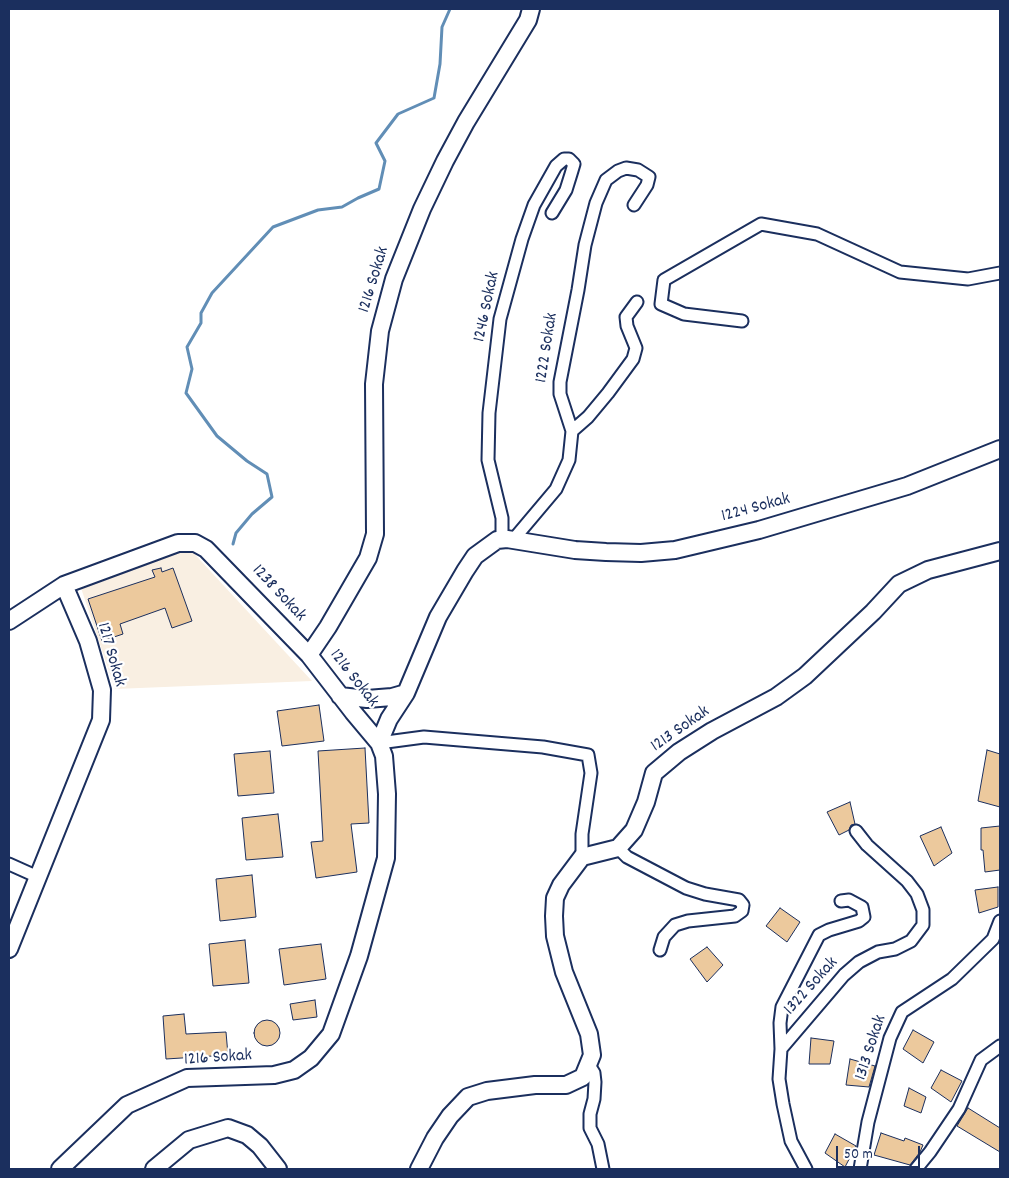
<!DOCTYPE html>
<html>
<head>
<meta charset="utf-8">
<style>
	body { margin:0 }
	#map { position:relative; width:1009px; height:1178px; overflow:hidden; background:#fff; font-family:Dekko,sans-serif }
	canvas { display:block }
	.frame { position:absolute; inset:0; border:10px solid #1b2f5e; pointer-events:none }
	.scale { position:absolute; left:836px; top:1146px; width:84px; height:22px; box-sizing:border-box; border:2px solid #1b2f5e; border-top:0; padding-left:6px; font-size:15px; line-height:18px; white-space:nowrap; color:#1b2f5e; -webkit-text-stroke:4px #fff; paint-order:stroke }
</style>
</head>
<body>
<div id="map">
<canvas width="1009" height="1178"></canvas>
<div class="frame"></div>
<div class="scale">50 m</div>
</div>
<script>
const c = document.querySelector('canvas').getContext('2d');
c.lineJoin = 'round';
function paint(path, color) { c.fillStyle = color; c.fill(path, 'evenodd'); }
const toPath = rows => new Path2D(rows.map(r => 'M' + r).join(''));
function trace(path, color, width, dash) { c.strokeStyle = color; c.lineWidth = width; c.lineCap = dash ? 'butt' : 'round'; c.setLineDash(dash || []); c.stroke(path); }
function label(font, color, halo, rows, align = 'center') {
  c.font = font + ' Dekko,sans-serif'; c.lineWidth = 4.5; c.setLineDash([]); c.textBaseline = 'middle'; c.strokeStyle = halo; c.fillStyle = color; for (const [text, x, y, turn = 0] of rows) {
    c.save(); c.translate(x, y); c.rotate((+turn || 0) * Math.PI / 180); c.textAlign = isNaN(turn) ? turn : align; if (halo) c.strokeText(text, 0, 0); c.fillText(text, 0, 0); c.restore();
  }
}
const built = toPath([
	[188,547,312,681,115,689,80,585]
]);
const stream = toPath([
	[233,544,236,533,252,514,272,497,267,474,247,461,217,436,186,393,192,369,187,347,201,323,201,313,212,293,273,227,318,210,342,207,358,198,379,189,385,161,376,143,398,114,434,98,440,64,442,27,450,9]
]);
const building = toPath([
	[161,568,162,572,173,568,192,621,172,628,165,608,120,624,123,634,102,641,88,599,155,577,152,570,161,568],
	[319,705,324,741,282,746,277,711,319,705],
	[365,748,369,823,351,824,357,872,316,878,311,842,323,841,318,751,365,748],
	[987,750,1000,754,1000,807,978,801,987,750],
	[270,751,274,793,238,796,234,754,270,751],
	[850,802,855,824,851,825,849,830,839,835,827,812,850,802],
	[278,814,283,857,246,860,242,818,278,814],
	[1000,826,1000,870,985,872,983,850,981,850,981,828,1000,826],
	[941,827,952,853,934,866,920,836,941,827],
	[252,875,256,917,220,921,216,879,252,875],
	[998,887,998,907,979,913,975,890,998,887],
	[780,908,800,922,787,942,766,926,780,908],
	[245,940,249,983,213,986,209,944,245,940],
	[321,944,326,979,284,985,279,949,321,944],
	[707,947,723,965,707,982,690,959,707,947],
	[315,1000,317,1017,293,1020,290,1004,315,1000],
	[184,1014,186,1034,226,1032,228,1055,166,1059,163,1016,184,1014],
	'254 1033a13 13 0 1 1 26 0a13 13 0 1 1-26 0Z',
	[913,1030,934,1042,923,1063,903,1049,913,1030],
	[811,1038,834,1041,830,1064,809,1064,811,1038],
	[850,1059,875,1066,869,1087,846,1085,850,1059],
	[941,1070,962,1081,951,1102,931,1088,941,1070],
	[909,1088,926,1097,921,1113,904,1106,909,1088],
	[968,1108,1000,1128,1000,1152,957,1126,968,1108],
	[881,1133,904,1141,905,1138,923,1145,920,1152,910,1165,874,1155,881,1133],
	[835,1134,856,1146,845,1167,825,1153,835,1134]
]);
const street = toPath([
	[742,321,684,314,661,304,664,280,761,224,817,234,900,272,968,279,1000,273],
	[572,431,588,417,608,393,633,359,636,348,627,326,626,317,637,302],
	[502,540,502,518,488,460,489,413,500,319,522,239,534,205,556,166,564,159,569,159,574,164,571,174,566,190,552,213],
	[513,540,556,489,569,460,572,431,560,394,560,382,578,290,585,245,596,203,606,180,618,171,626,168,638,170,649,177,647,185,634,205],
	[379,743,424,737,543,747,588,755,591,773,582,834,582,857],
	[618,848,627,857,686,888,705,894,739,900,743,905,742,911,735,916,688,921,675,925,664,937,660,950],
	[9,864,38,877],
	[781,1049,844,975,859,962,878,952,895,949,911,941,923,925,923,910,917,894,907,881,867,845,856,831],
	[589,1065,594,1073,595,1082,594,1099,590,1114,590,1128,598,1144,603,1169],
	[806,1169,791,1141,783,1104,779,1079,781,1049,780,1023,782,1007,819,935,829,930,859,921,864,917,862,907,849,900,841,901],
	[860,1169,868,1122,890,1038,902,1012,952,979,993,939,1000,921],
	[916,1169,930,1152,959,1109,981,1060,1000,1046]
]);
const secondary = toPath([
	[9,621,64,585,178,543,195,543,206,549,309,655,353,712,379,743,384,756,387,794,386,858,359,956,331,1034,311,1058,294,1070,274,1075,187,1078,127,1105,60,1169],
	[309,655,328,627,368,558,375,534,374,384,380,331,394,279,422,209,445,161,466,122,528,20,531,9],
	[406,693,438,617,465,571,475,556,497,540,507,539,575,550,606,552,641,553,675,550,759,530,907,486,1000,449],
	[340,696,367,699,392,697,406,693,389,719,379,743],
	[9,949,101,720,102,690,88,641,64,585],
	[154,1169,189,1140,228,1128,247,1135,260,1146,278,1169],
	[419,1169,435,1138,450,1116,468,1097,487,1091,535,1085,566,1085,583,1077,592,1055,589,1034,564,972,555,936,554,916,555,898,561,885,582,857,618,848,634,830,646,802,654,773,679,752,712,731,776,697,805,676,873,612,899,584,928,570,1000,551]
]);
const streetNames = [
	["1216 Sokak",375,280,-73],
	["1246 Sokak",488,307,-78],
	["1222 Sokak",548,348,-81],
	["1224 Sokak",756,509,-15],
	["1238 Sokak",278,594,47],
	["1217 Sokak",110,655,74],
	["1216 Sokak",353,679,52],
	["1213 Sokak",681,730,-35],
	["1322 Sokak",812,987,-48],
	["1313 Sokak",872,1048,-72],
	["1216 Sokak",218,1059,-4]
];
paint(built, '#f9efe2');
trace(stream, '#618eb6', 3);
paint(building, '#ecc99d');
trace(building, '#1b2f5e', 1);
trace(street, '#1b2f5e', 15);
trace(secondary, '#1b2f5e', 20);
trace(street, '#fff', 11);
trace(secondary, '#fff', 16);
label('18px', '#1b2f5e', '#fff', streetNames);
</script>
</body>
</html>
